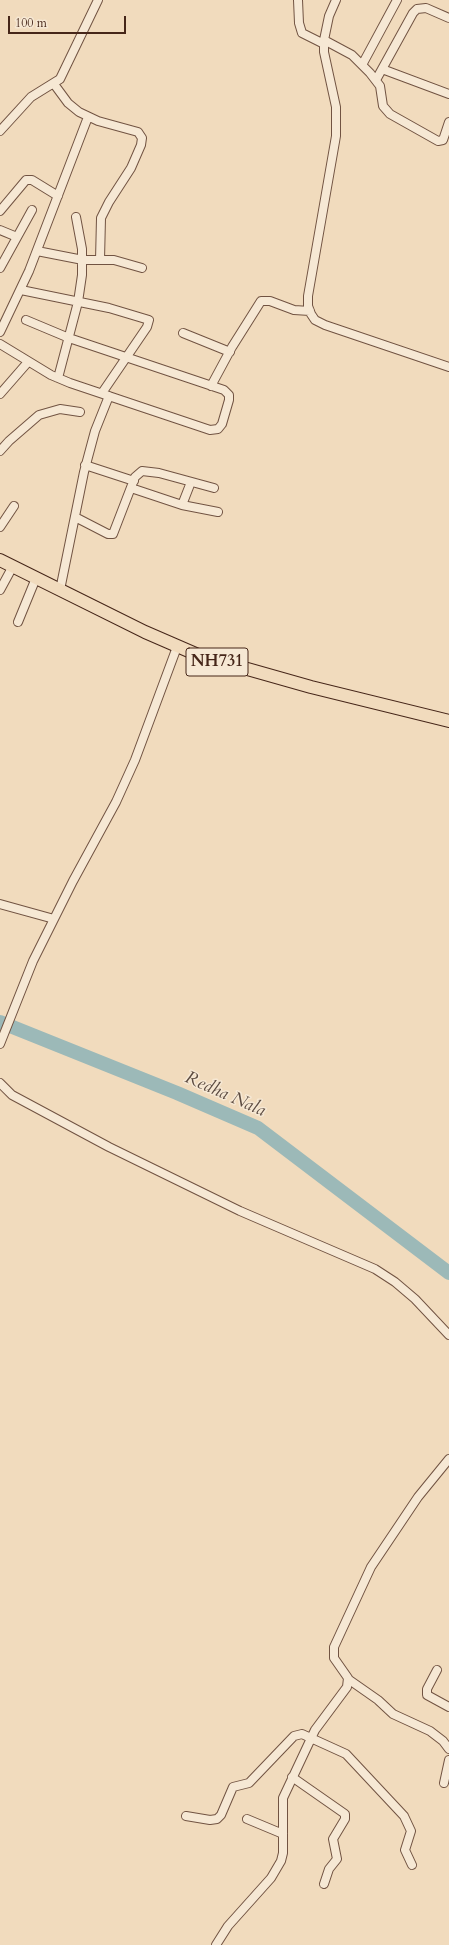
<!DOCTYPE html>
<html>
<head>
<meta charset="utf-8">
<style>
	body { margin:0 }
	#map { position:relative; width:449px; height:1945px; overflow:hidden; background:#f1dbbd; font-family:Cardo,serif }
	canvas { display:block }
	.scale { position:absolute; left:8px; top:16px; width:118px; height:18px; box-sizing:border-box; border:2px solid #462619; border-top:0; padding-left:5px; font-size:12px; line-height:14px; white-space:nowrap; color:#462619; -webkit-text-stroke:3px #f6e8d4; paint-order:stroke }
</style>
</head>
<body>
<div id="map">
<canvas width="449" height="1945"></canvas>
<div class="scale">100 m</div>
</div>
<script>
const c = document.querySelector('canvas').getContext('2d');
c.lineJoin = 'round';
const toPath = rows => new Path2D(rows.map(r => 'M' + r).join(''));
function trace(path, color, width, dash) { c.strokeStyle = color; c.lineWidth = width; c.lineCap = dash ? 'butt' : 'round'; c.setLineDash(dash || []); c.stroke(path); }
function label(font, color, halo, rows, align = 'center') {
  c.font = font + ' Cardo,serif'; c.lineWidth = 3; c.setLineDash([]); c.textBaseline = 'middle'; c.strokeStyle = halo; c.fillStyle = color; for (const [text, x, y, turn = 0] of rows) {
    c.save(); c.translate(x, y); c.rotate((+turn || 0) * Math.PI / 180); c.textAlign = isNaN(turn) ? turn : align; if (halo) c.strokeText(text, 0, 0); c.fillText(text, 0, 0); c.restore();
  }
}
const river = toPath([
	[0,1022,177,1093,258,1128,449,1273]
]);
const minor = toPath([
	[298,0,299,23,302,33,324,44],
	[336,0,329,16,324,40,324,52,336,107,336,136,308,296,308,306,311,314,315,320,325,325,449,367],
	[324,40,352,55,370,73,380,86,383,106,390,114,438,141,443,140,449,122],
	[362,65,397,0],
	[382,69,449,94],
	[376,80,413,13,417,9,426,8,449,18],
	[54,84,68,103,79,112,98,121,138,132,142,138,141,145,131,168,109,202,101,218,100,260],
	[0,131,31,97,60,79,98,0],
	[0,211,26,180,32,180,58,196],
	[0,230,17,237],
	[37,251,83,260,114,260,142,268],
	[0,268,32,210],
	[21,290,109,308,149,320,147,327,102,393],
	[0,332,29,271,88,117],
	[183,333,230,352],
	[0,344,51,375,70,383,210,430,218,429,222,424,229,400,229,395,224,390,69,338,26,320],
	[58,378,78,302,82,275,82,249,76,217],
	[211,386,232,347,261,301,270,301,294,310,310,311],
	[0,394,28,362],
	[0,451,9,441,39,415,60,409,80,412],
	[85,465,134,481],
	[131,488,182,505,218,512],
	[182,505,191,482],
	[75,517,108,534,113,534,135,477,142,471,159,473,214,488],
	[0,527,14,506],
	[0,590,13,566],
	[60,590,84,472,95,431,109,396],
	[18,622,36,578],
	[0,904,54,919],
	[0,1044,33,961,73,881,116,802,135,760,177,647],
	[0,1083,12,1095,109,1147,240,1211,375,1269,395,1282,415,1299,449,1335],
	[437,1670,427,1689,427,1695,449,1707],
	[348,1679,378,1700,393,1714,430,1731,443,1741,449,1749],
	[292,1777,345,1814,345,1819,333,1839,337,1859,329,1869,324,1884],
	[444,1783,449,1760],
	[186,1816,210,1820,217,1819,221,1815,233,1787,249,1783,294,1736,302,1734,346,1754,404,1816,411,1831,405,1850,412,1865],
	[247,1819,283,1834],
	[216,1945,228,1926,271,1878,281,1861,283,1853,283,1798,315,1730,347,1687,348,1678,334,1658,334,1647,371,1567,418,1497,449,1459]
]);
const highway = toPath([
	[0,560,145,632,198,655,311,687,449,721]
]);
const shields = [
	[217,662,62]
];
const shieldNames = [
	["NH731",217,662]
];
const waterNames = [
	["Redha Nala",225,1095,24]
];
trace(river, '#9cb9b8', 14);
trace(minor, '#715342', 10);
trace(highway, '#462619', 14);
trace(minor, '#f6e8d4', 8);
trace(highway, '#f1dbbd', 12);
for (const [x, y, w] of shields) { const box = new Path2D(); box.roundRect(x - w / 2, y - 14, w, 28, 3); c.fillStyle = '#f6e8d4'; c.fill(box); trace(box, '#462619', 1); }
label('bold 16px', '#462619', null, shieldNames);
label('italic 18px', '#5c4b41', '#f6e8d4', waterNames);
</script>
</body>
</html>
